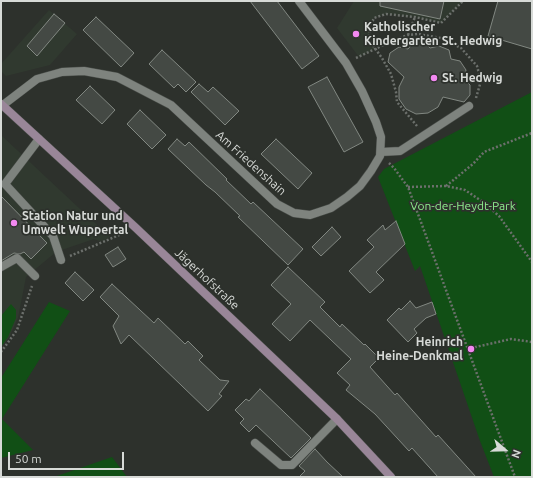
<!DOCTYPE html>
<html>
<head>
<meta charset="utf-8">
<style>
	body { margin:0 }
	#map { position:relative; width:533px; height:478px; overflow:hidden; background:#2d312c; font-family:Ubuntu,sans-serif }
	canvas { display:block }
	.frame { position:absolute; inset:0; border:2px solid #d7dad7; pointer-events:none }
	.north { position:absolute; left:485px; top:430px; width:40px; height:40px; -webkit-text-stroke:3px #2d312c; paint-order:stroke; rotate:110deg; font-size:11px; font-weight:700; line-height:16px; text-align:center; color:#d7dad7 }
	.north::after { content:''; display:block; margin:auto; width:14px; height:18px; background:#d7dad7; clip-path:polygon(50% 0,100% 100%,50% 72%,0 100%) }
	.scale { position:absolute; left:8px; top:452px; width:116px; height:18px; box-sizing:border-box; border:2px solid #d7dad7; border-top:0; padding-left:5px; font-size:12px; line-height:14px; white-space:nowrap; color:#d7dad7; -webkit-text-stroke:3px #2d312c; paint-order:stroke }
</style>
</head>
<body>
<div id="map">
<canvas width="533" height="478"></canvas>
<div class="frame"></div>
<div class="north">N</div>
<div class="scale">50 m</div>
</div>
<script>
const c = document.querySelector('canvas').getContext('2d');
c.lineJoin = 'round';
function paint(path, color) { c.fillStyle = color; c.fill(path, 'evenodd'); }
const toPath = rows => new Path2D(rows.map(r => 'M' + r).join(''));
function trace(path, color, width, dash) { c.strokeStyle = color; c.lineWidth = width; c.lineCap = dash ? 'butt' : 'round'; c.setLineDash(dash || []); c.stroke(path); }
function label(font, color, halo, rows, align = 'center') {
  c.font = font + ' Ubuntu,sans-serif'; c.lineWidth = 3.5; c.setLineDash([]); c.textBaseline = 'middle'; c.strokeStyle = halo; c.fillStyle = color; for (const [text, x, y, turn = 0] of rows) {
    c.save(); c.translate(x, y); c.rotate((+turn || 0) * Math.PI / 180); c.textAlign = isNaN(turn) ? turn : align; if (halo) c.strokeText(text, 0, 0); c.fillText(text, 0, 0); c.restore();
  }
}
const built = toPath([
	[354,1,464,1,441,23,414,17,386,14,374,18,370,27,369,40,375,49,359,57,337,28],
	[49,10,77,34,50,65,6,76,1,71,1,64],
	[1,135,110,237,105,240,99,241,94,239,56,252,26,277,18,318,10,336,1,347]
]);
const green = toPath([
	[532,92,532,477,494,477,480,441,420,266,415,271,378,177,384,169],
	[49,302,70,311,2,419,33,450,1,458,1,378],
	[11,304,16,310,16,318,8,337,1,347,1,316],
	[112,457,127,477,54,477]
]);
const building = toPath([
	[250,1,277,1,319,56,302,69,250,1],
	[380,1,444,1,440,19,380,6,380,1],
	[498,1,532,1,532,49,488,36,498,1],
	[54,14,65,23,37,56,27,46,54,14],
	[96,17,134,53,121,67,83,30,96,17],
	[424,42,430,48,439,46,449,50,451,59,460,61,466,70,464,79,470,85,470,95,464,102,443,97,438,107,428,113,416,114,406,109,399,99,399,87,404,77,388,62,390,53,399,47,408,49,413,43,424,42],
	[162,50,196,82,186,92,178,84,174,88,149,64,162,50],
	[327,77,363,142,344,152,308,87,327,77],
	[199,84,208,92,213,87,239,111,225,125,191,92,199,84],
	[90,86,115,110,102,124,76,100,90,86],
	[140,110,166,135,152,149,127,124,140,110],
	[177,139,185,146,189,142,227,179,226,180,251,204,253,202,303,249,288,265,238,217,240,216,215,192,206,185,168,149,177,139],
	[276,139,312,173,298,189,261,154,276,139],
	[1,196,47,243,31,259,24,252,20,254,14,253,1,261,1,196],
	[396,221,405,244,376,272,384,280,370,293,349,271,374,247,367,240,383,225,385,230,396,221],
	[332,227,341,237,321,256,312,247,332,227],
	[118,247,126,259,113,267,105,255,118,247],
	[288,267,325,302,320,307,340,327,342,324,364,345,365,344,379,358,370,367,395,395,397,393,436,437,438,435,476,477,438,477,412,448,409,451,375,414,346,390,350,385,337,373,351,359,310,320,290,341,272,324,291,304,271,285,288,267],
	[75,272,94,290,83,301,65,283,75,272],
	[112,284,154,323,158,318,185,344,188,341,203,356,199,360,220,380,229,381,219,394,222,396,208,411,129,335,121,344,113,326,119,316,100,297,112,284],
	[410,301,416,308,432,302,436,314,426,318,414,329,417,333,408,342,387,320,399,308,401,310,410,301],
	[260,389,311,438,291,458,256,425,249,432,240,423,244,419,235,410,246,399,249,401,260,389],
	[315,449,327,462,343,477,299,477,305,471,299,466,315,449]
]);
const path = toPath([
	[408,35,415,17],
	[356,58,392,41,408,35,418,34,441,38,461,48,477,66,481,81,476,98],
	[417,126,397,102,396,92,391,74,382,58,369,40,370,27,374,18,386,14,415,17,441,23,463,1],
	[389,163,394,168,408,187,515,477],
	[446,186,473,164,484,152,532,133],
	[408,187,446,186,465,190,483,202,499,216,532,262],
	[70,256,124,233],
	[467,349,511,339,532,342],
	[1,352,17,330,32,286]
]);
const lane = toPath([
	[39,139,5,184,53,236,61,260],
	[381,152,400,151,469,106],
	[1,267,17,258,35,276],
	[255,443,281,465,292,465,337,419]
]);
const street = toPath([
	[3,105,37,79,62,72,84,71,117,77,171,105,277,204,294,213,310,215,331,208,347,197,360,186,371,171,380,156,381,137,376,122,362,91,346,63,299,1]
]);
const secondary = toPath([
	[1,104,136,228,337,419,391,477]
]);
const markers = [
	[356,34,4,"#f389f1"],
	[434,78,4,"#f389f1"],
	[14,223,4,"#f389f1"],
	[471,349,4,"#f389f1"]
];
const poiNames = [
	["Katholischer",364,27],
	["Kindergarten St. Hedwig",364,41],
	["St. Hedwig",442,78],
	["Station Natur und",22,216],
	["Umwelt Wuppertal",22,230],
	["Heinrich",463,342,"right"],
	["Heine-Denkmal",463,356,"right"]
];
const streetNames = [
	["Am Friedenshain",251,163,42],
	["Jägerhofstraße",207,279,43]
];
const parkNames = [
	["Von-der-Heydt-Park",463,206]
];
paint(built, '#30392f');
paint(green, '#114f15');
paint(building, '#444944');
trace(building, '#828882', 1);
trace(lane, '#4b4f4b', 9);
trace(street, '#4b4f4b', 9);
trace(secondary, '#4b4f4b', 9);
trace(path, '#6c706c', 2.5, [2, 2]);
trace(lane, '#7e837e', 8);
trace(street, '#7e837e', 8);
trace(secondary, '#998698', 8);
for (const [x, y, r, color] of markers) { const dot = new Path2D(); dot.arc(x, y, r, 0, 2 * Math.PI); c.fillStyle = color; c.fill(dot); trace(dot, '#2d312c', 1.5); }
label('bold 12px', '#d7dad7', '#2d312c', poiNames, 'left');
label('12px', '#d7dad7', '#2d312c', streetNames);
label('12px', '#8eed8d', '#2d312c', parkNames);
</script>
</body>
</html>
